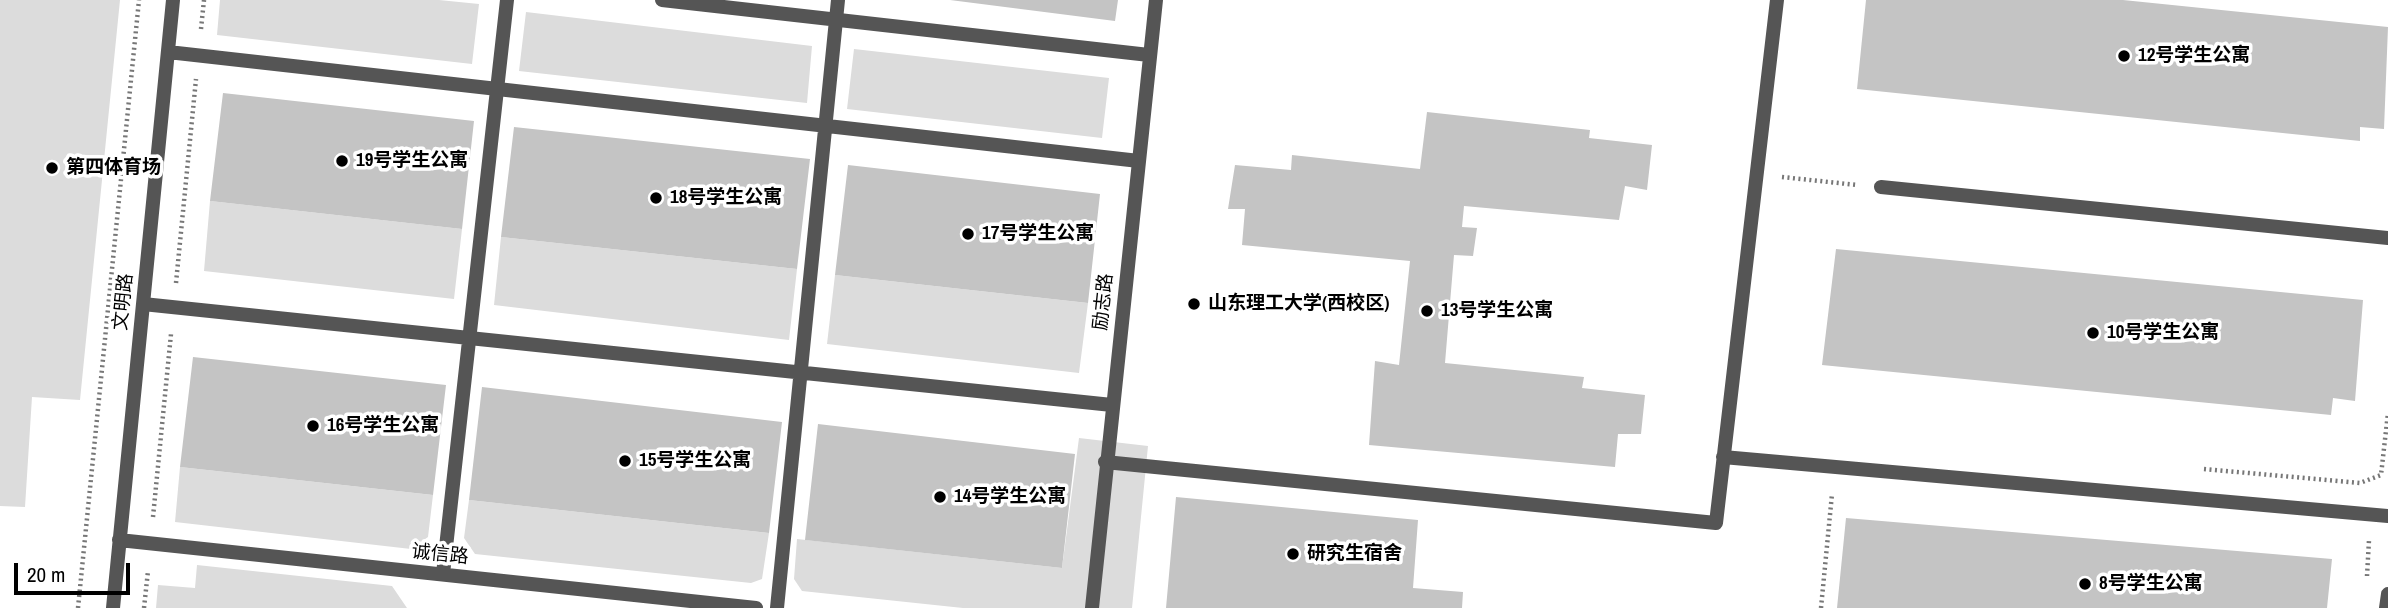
<!DOCTYPE html>
<html>
<head>
<meta charset="utf-8">
<style>
	body { margin:0 }
	#map { position:relative; width:2388px; height:608px; overflow:hidden; background:#fff; font-family:"Archivo Narrow",sans-serif }
	canvas { display:block }
	.scale { position:absolute; left:14px; top:563px; width:116px; height:32px; box-sizing:border-box; border:4px solid #000; border-top:0; padding-left:9px; font-size:21px; line-height:24px; white-space:nowrap; color:#000; -webkit-text-stroke:5px #fff; paint-order:stroke }
</style>
</head>
<body>
<div id="map">
<canvas width="2388" height="608"></canvas>
<div class="scale">20 m</div>
</div>
<script>
const c = document.querySelector('canvas').getContext('2d');
c.lineJoin = 'round';
function paint(path, color) { c.fillStyle = color; c.fill(path, 'evenodd'); }
const toPath = rows => new Path2D(rows.map(r => 'M' + r).join(''));
function trace(path, color, width, dash) { c.strokeStyle = color; c.lineWidth = width; c.lineCap = dash ? 'butt' : 'round'; c.setLineDash(dash || []); c.stroke(path); }
function label(font, color, halo, rows, align = 'center') {
  c.font = font + ' "Archivo Narrow","Noto Sans SC",sans-serif'; c.lineWidth = 7; c.setLineDash([]); c.textBaseline = 'middle'; c.strokeStyle = halo; c.fillStyle = color; for (const [text, x, y, turn = 0] of rows) {
    c.save(); c.translate(x, y); c.rotate((+turn || 0) * Math.PI / 180); c.textAlign = isNaN(turn) ? turn : align; if (halo) c.strokeText(text, 0, 0); c.fillText(text, 0, 0); c.restore();
  }
}
const green = toPath([
	[0,0,120,0,80,400,32,397,25,507,0,506],
	[220,0,439,0,479,4,472,64,217,35],
	[526,12,812,46,807,103,519,71],
	[854,49,1109,78,1102,138,847,109],
	[210,201,462,229,454,299,204,271],
	[501,237,797,269,789,340,494,305],
	[835,275,1088,303,1079,373,827,344],
	[1079,438,1148,446,1132,608,963,608,802,591,794,579,797,539,1062,568],
	[180,467,433,495,428,537,411,549,175,522],
	[469,500,769,533,762,579,751,583,475,554,464,538],
	[197,565,392,586,407,608,156,608,158,585,195,588]
]);
const building = toPath([
	[950,0,1118,0,1115,21],
	[1866,0,2123,0,2388,27,2384,129,2360,127,2360,141,1857,89],
	[223,93,474,121,462,229,210,201],
	[1427,112,1590,130,1589,138,1652,145,1647,190,1625,186,1619,220,1464,206,1462,227,1477,228,1473,256,1454,255,1445,363,1584,377,1582,388,1645,395,1641,434,1618,434,1615,467,1369,445,1375,361,1399,365,1410,261,1242,245,1245,209,1228,209,1235,165,1291,170,1292,155,1420,169],
	[514,127,810,159,797,269,501,237],
	[848,165,1100,194,1088,303,835,275],
	[1836,249,2363,300,2355,401,2333,398,2331,415,1822,365],
	[193,357,446,385,433,495,180,467],
	[482,387,782,422,769,533,469,500],
	[818,424,1075,454,1062,568,805,540],
	[1176,497,1418,520,1413,588,1463,592,1462,608,1166,608],
	[1846,518,2332,559,2327,608,1837,608]
]);
const path = toPath([
	[201,29,204,0],
	[1782,177,1857,185],
	[176,283,196,79],
	[2204,469,2360,483,2381,475,2388,413],
	[153,517,171,334],
	[2367,576,2369,540],
	[78,608,139,0],
	[144,608,148,571],
	[1821,608,1832,494]
]);
const street = toPath([
	[662,0,1149,55],
	[168,52,1139,161],
	[1881,187,2388,238],
	[143,304,1112,405],
	[1723,457,2388,516],
	[1105,462,1716,523,1777,0],
	[119,540,756,608],
	[443,574,507,0],
	[113,608,173,0],
	[777,608,838,0],
	[1092,608,1156,0],
	[2386,608,2388,594]
]);
const markers = [
	[2124,56,7,"#000"],
	[342,161,7,"#000"],
	[52,168,7,"#000"],
	[656,198,7,"#000"],
	[968,234,7,"#000"],
	[1194,304,7,"#000"],
	[1427,311,7,"#000"],
	[2093,333,7,"#000"],
	[313,426,7,"#000"],
	[625,461,7,"#000"],
	[940,497,7,"#000"],
	[1293,554,7,"#000"],
	[2085,584,7,"#000"]
];
const poiNames = [
	["12号学生公寓",2138,56],
	["19号学生公寓",356,161],
	["第四体育场",66,168],
	["18号学生公寓",670,198],
	["17号学生公寓",982,234],
	["山东理工大学(西校区)",1208,304],
	["13号学生公寓",1441,311],
	["10号学生公寓",2107,333],
	["16号学生公寓",327,426],
	["15号学生公寓",639,461],
	["14号学生公寓",954,497],
	["研究生宿舍",1307,554],
	["8号学生公寓",2099,584]
];
const streetNames = [
	["文明路",124,302,-84],
	["励志路",1104,302,-84],
	["诚信路",440,555,6]
];
paint(green, '#dcdcdc');
paint(building, '#c4c4c4');
trace(path, '#777', 4.5, [2, 3.5]);
trace(street, '#555', 14);
for (const [x, y, r, color] of markers) { const dot = new Path2D(); dot.arc(x, y, r, 0, 2 * Math.PI); c.fillStyle = color; c.fill(dot); trace(dot, '#fff', 2.5); }
label('bold 19px', '#000', '#fff', poiNames, 'left');
label('19px', '#000', '#fff', streetNames);
</script>
</body>
</html>
